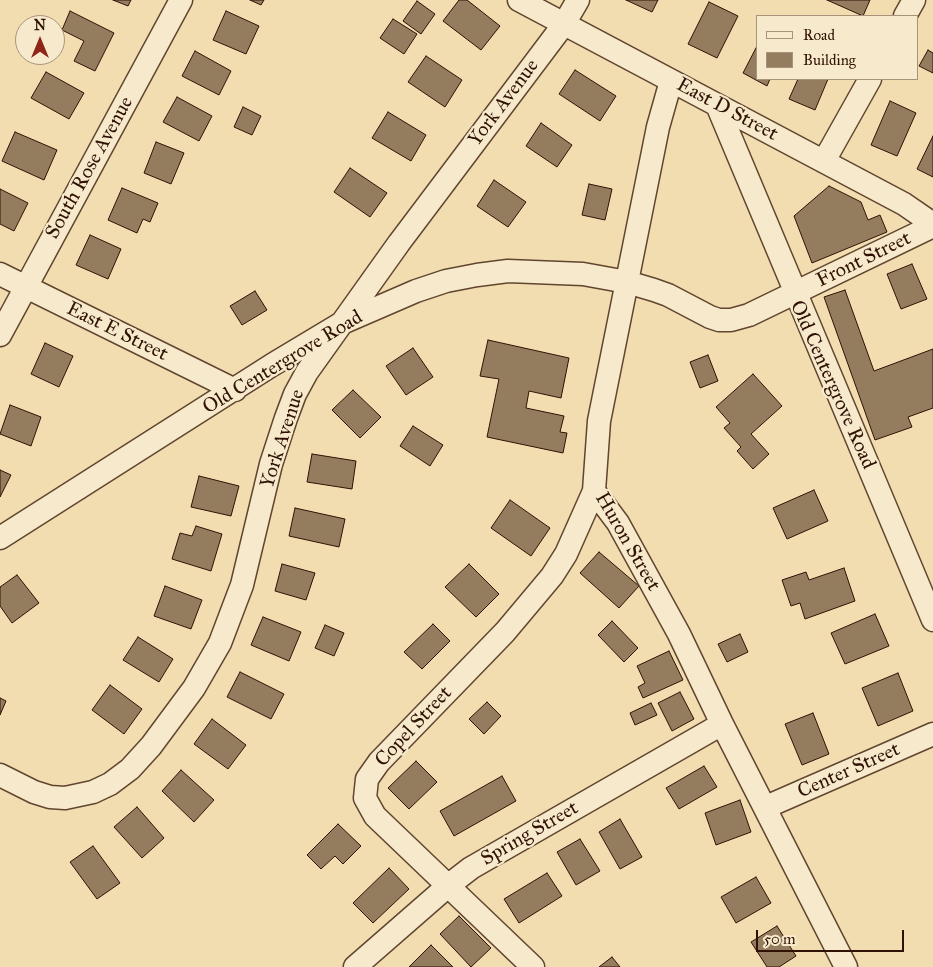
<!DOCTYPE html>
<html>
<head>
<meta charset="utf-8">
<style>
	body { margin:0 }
	#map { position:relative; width:933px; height:967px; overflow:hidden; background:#f2ddb1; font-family:"IM FELL Great Primer",serif }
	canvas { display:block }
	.legend { position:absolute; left:756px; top:15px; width:162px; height:65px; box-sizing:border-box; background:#f7e9cc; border:1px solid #a7937c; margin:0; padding:6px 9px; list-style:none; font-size:15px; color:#2f1204 }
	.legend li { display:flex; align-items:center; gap:10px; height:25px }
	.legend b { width:25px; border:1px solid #a7937c }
	.north { position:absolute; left:15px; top:15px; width:50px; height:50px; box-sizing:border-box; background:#f7e9cc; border:1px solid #a7937c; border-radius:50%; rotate:0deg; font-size:14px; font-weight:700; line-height:20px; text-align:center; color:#2f1204 }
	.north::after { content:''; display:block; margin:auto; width:18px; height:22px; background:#8f2418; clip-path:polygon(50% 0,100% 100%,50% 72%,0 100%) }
	.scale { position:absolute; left:756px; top:930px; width:148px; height:22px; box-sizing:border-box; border:2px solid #2f1204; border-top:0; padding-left:6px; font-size:15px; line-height:18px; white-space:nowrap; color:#2f1204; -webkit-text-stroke:4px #f7e9cc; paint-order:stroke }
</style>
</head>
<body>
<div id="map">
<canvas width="933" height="967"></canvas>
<ul class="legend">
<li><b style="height:6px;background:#f7e9cc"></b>Road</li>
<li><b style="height:14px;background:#947c5e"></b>Building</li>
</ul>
<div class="north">N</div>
<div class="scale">50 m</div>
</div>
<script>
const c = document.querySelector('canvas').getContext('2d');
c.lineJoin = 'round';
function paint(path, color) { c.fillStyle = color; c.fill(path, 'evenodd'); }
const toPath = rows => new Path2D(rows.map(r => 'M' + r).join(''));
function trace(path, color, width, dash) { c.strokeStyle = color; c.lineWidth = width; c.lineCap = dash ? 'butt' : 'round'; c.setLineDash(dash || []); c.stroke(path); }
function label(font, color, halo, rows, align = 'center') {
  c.font = font + ' "IM FELL Great Primer",serif'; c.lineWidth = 4.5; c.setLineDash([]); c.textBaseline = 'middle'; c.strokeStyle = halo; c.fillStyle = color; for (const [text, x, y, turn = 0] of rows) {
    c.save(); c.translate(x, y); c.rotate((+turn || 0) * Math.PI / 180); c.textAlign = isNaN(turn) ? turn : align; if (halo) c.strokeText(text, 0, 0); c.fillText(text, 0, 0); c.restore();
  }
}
const building = toPath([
	[113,0,131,0,128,6,113,0],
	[250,0,264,0,261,5,250,0],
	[459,0,467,0,500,26,481,50,443,21,459,0],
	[626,0,658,0,652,12,626,0],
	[827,0,870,0,863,16,827,0],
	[417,1,435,14,421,34,403,21,417,1],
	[709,2,738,16,717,58,688,44,709,2],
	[70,11,114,33,95,71,74,61,84,41,62,30,70,11],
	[226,11,259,26,246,54,213,40,226,11],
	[393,19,417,34,404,54,380,38,393,19],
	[757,46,757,79,770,79,767,86,743,73,757,46],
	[928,50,933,53,933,73,919,66,928,50],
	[195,51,231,71,219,95,182,76,195,51],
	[426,56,462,80,445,107,408,82,426,56],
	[575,70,616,96,600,121,559,94,575,70],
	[46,72,84,93,69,119,31,98,46,72],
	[798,79,828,79,815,110,789,99,798,79],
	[177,97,212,116,199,141,163,122,177,97],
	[890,101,916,113,897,156,871,145,890,101],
	[243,107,261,116,252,135,234,127,243,107],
	[388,112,426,135,411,161,372,138,388,112],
	[541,123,572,145,557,167,526,146,541,123],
	[15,132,57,150,44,180,2,161,15,132],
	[933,136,933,177,917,169,933,136],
	[156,142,184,153,171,184,144,173,156,142],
	[350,168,387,193,370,217,334,192,350,168],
	[494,180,526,202,508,227,477,206,494,180],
	[589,184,612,189,605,220,582,215,589,184],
	[829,186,861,202,868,220,880,215,887,232,812,263,794,216,829,186],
	[122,188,158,203,150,222,143,219,137,233,108,220,122,188],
	[0,189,28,203,14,231,0,224,0,189],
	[90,235,121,249,108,279,76,265,90,235],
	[912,264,927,299,901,309,887,274,912,264],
	[845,290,874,371,933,349,933,408,908,417,912,427,875,440,824,297,845,290],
	[255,291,267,310,242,325,230,306,255,291],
	[488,340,569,358,561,398,529,391,526,408,564,416,560,432,567,433,563,453,487,437,499,379,480,376,488,340],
	[45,343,73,356,59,387,31,374,45,343],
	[413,348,433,377,406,395,386,366,413,348],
	[708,355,718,381,700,388,690,362,708,355],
	[753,374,782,406,751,434,769,454,753,469,737,451,741,447,724,428,730,423,716,407,753,374],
	[353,390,381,417,360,438,332,410,353,390],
	[10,405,41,417,31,446,0,434,10,405],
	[413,426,443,445,430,466,400,446,413,426],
	[312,454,356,461,352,489,307,482,312,454],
	[0,470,11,475,0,497,0,470],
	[199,476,239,486,231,516,191,507,199,476],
	[814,490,828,521,787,539,773,508,814,490],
	[510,500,550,528,531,556,491,528,510,500],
	[295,508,345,519,339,547,289,536,295,508],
	[196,526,222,534,211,571,172,559,180,533,192,536,196,526],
	[599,552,639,586,619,608,580,573,599,552],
	[282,564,315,573,306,600,275,591,282,564],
	[469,564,499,594,476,617,445,587,469,564],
	[844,568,855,601,805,619,800,603,791,606,782,580,806,572,809,580,844,568],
	[17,575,39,603,12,623,0,606,0,587,17,575],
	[165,586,202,600,191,629,154,616,165,586],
	[875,614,889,646,845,664,831,633,875,614],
	[263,617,301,632,289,661,251,645,263,617],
	[612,621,638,648,624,662,598,635,612,621],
	[433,624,450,641,422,669,404,652,433,624],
	[325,625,344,633,334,656,315,648,325,625],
	[740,634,748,652,727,662,718,644,740,634],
	[138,637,173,659,159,682,123,660,138,637],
	[669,651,683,680,643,698,638,687,645,683,637,666,669,651],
	[240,672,284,694,271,719,227,697,240,672],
	[898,673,913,711,878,726,862,688,898,673],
	[110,685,142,709,124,734,92,710,110,685],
	[680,692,694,719,672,731,658,703,680,692],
	[0,698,6,701,0,715,0,698],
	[487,702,501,716,484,734,469,719,487,702],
	[651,703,657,715,635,725,630,713,651,703],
	[813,713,829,754,802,765,785,724,813,713],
	[212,719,246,745,228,769,194,744,212,719],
	[416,761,437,782,409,809,388,788,416,761],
	[704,766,717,787,679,809,666,788,704,766],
	[181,770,214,800,194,822,162,791,181,770],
	[502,776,516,801,454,836,440,811,502,776],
	[740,800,751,832,716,845,705,813,740,800],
	[137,807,164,838,142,858,114,827,137,807],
	[620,819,642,857,620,869,599,832,620,819],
	[338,824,361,846,343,864,335,856,321,869,307,855,338,824],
	[580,839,600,871,576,885,557,852,580,839],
	[93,846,120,883,97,899,70,862,93,846],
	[389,868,409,889,373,923,353,903,389,868],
	[547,873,562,896,519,923,504,899,547,873],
	[756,877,771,903,736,923,721,897,756,877],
	[459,916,491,948,471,967,440,934,459,916],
	[777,926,796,956,779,967,767,967,751,942,777,926],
	[431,945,453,967,409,967,431,945],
	[612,957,620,967,599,967,612,957]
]);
const street = toPath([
	[519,0,904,204,933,224],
	[905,16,914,0],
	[671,81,658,127,599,421,594,491,618,523,679,634,722,724,846,967],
	[717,105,933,620],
	[824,161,870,79],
	[0,274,235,390],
	[0,335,181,0],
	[0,538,272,365,342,323,416,291,446,281,477,275,508,271,583,274,627,282,654,290,668,295,710,317,719,320,731,320,749,315,933,226],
	[0,775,34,792,50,797,65,798,93,792,110,784,130,769,151,746,194,688,220,643,242,585,271,464,286,418,295,394,307,372,399,243,564,24,578,0],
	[766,807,933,734],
	[355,967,449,885,471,868,722,724],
	[533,967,375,816,365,798,367,779,379,762,505,632,552,576,566,554,594,491]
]);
const streetNames = [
	["York Avenue",504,103,-53],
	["East D Street",727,110,28],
	["South Rose Avenue",90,168,-61],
	["Front Street",864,260,-26],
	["East E Street",117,332,26],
	["Old Centergrove Road",283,363,-31],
	["Old Centergrove Road",832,385,66],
	["York Avenue",283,439,-72],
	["Huron Street",627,542,60],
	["Copel Street",414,727,-47],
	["Center Street",849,771,-24],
	["Spring Street",530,834,-30]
];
paint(building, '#947c5e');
trace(building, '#2f1204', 1);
trace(street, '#60452f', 25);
trace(street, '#f7e9cc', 22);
label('20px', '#2f1204', '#f7e9cc', streetNames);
</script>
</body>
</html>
